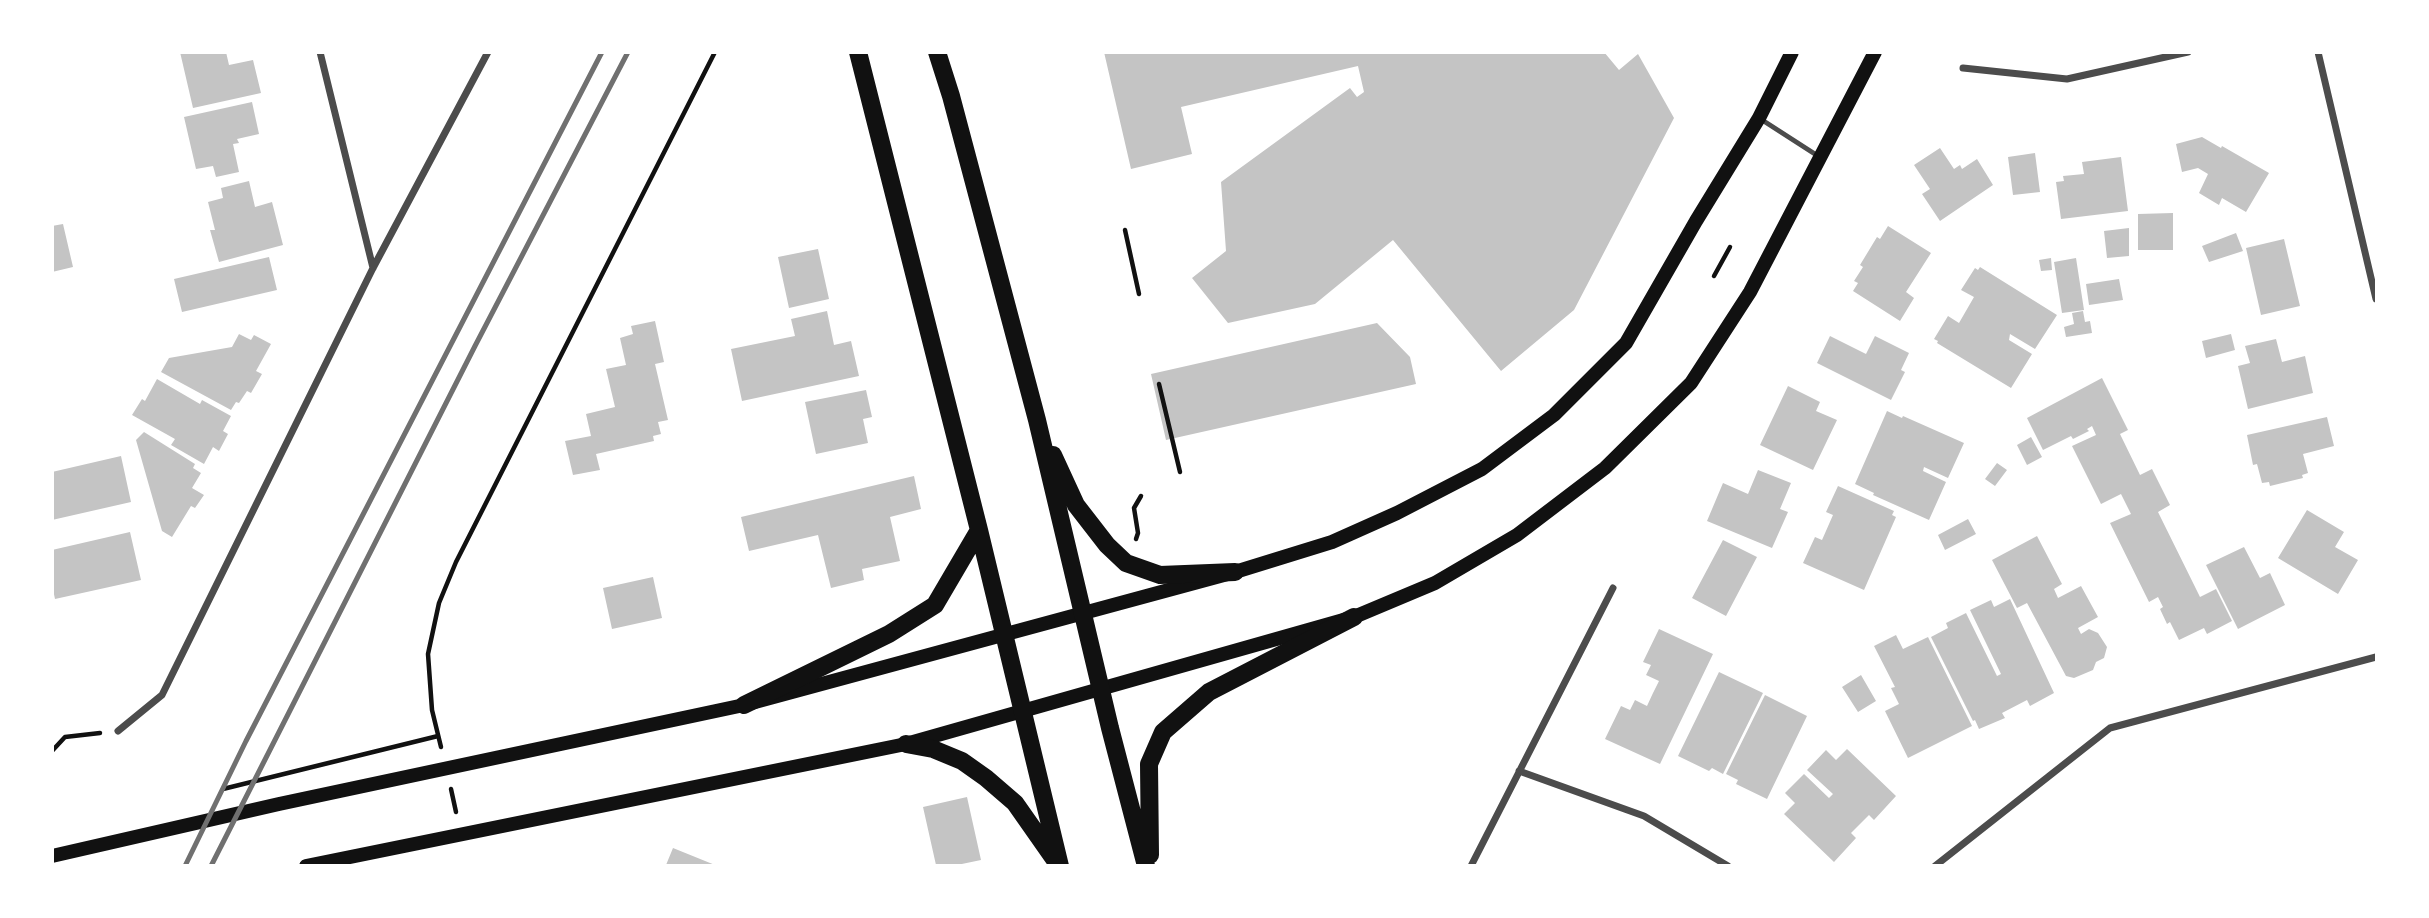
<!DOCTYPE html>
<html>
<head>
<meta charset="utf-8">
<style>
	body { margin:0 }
	#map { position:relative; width:2429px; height:918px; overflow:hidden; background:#fff; font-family:Georgia,serif }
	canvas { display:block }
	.frame { position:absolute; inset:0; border:54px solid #fff; pointer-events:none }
</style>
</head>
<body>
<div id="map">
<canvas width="2429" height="918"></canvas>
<div class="frame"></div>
</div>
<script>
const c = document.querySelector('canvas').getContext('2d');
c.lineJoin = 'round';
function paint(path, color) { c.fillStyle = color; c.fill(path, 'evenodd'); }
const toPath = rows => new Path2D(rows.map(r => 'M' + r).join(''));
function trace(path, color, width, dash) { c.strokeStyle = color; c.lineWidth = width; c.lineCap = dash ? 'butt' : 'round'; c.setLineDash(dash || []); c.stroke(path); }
const building = toPath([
	[180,52,226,52,229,65,253,60,261,93,193,108],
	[1104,52,1604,52,1619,70,1638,54,1674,118,1574,310,1501,371,1393,240,1315,304,1228,323,1192,278,1226,251,1221,182,1350,88,1357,97,1364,92,1358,66,1181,107,1192,154,1131,169],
	[252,102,259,134,237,139,239,143,233,144,239,172,216,177,213,166,196,169,184,117],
	[2202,137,2221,148,2222,146,2269,173,2246,212,2222,198,2219,205,2199,193,2208,174,2198,168,2182,172,2176,144],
	[1940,148,1954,169,1960,165,1962,169,1977,159,1993,185,1940,221,1922,194,1930,189,1914,165],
	[2035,153,2040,192,2013,195,2008,157],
	[2121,157,2128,211,2061,219,2056,182,2064,181,2063,176,2084,174,2082,162],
	[249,181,255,207,272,202,283,245,219,262,210,230,215,230,208,202,223,198,221,188],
	[2173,213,2173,250,2138,250,2138,214],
	[63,224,73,267,52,272,52,226],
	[1888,226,1931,253,1906,292,1914,298,1900,321,1853,291,1858,283,1854,281,1863,267,1860,265,1877,237,1880,239],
	[2129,228,2129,256,2107,258,2104,231],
	[2236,233,2243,251,2209,262,2202,246],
	[2284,239,2300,306,2261,315,2246,248],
	[818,249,829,299,789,308,778,257],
	[269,257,277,290,182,312,174,279],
	[2051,258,2052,270,2041,271,2039,260],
	[2076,258,2084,310,2062,313,2054,262],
	[1980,267,2057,315,2035,349,2010,334,2009,340,2032,354,2011,388,1937,343,1938,341,1934,339,1948,316,1959,323,1974,297,1961,290,1975,268,1978,270],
	[2119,279,2123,300,2089,305,2086,284],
	[827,311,834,345,851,341,859,376,742,401,731,349,795,336,791,319],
	[2083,311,2085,322,2090,321,2092,333,2066,337,2064,327,2074,324,2072,313],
	[655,321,664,362,655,364,668,420,658,422,661,434,653,436,654,441,596,454,600,470,573,475,565,441,591,436,586,414,615,407,606,369,626,365,620,338,633,334,631,326],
	[1377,323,1410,357,1416,384,1166,440,1151,374],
	[239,334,251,340,254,335,271,344,256,371,262,374,251,393,247,391,239,403,236,402,231,410,161,372,169,358,232,347],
	[2231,334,2235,350,2206,358,2202,341],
	[1830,336,1866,354,1875,336,1909,353,1901,370,1905,372,1891,400,1817,363],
	[2276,339,2282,362,2305,356,2313,393,2248,409,2238,366,2250,363,2245,346],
	[2102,378,2128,430,2120,434,2140,475,2152,469,2170,505,2158,512,2200,597,2216,589,2232,621,2207,634,2204,628,2179,640,2170,622,2167,624,2160,609,2163,607,2158,597,2149,602,2110,523,2131,514,2121,494,2101,504,2072,446,2096,435,2092,426,2087,429,2089,431,2073,439,2071,436,2043,450,2027,418],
	[157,379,200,404,202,400,231,416,223,431,228,434,219,451,213,447,204,464,171,445,175,439,132,415,142,399,145,401],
	[1788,386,1820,402,1816,411,1837,420,1813,470,1760,445],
	[866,390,872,417,863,419,868,443,816,454,805,402],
	[1887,411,1902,418,1903,416,1964,443,1948,478,1924,467,1923,471,1946,482,1929,520,1873,495,1874,493,1855,484],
	[2327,417,2334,446,2303,454,2308,473,2302,475,2303,478,2270,486,2269,482,2262,483,2257,464,2253,465,2247,435],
	[144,432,195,464,193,468,201,473,192,488,204,495,195,508,191,506,172,537,162,531,136,440],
	[2031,437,2042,457,2027,465,2017,445],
	[121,456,131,502,52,520,52,472],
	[1997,463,2007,470,1995,486,1985,479],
	[1758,470,1791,483,1780,509,1788,512,1772,548,1707,521,1723,483,1748,494],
	[914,476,921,509,890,517,900,561,862,569,864,580,831,588,818,535,749,551,741,517],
	[1838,486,1894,511,1892,515,1896,517,1864,590,1803,563,1815,537,1822,540,1833,515,1826,512],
	[2307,510,2344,532,2335,547,2358,560,2338,594,2278,558],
	[1968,519,1976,534,1945,550,1938,535],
	[130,532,141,580,55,599,52,585,52,550],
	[2037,536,2062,584,2054,589,2058,598,2081,586,2098,617,2078,628,2081,634,2089,629,2098,633,2107,647,2104,658,2096,662,2093,670,2074,678,2066,676,2027,603,2017,608,1992,560],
	[1723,540,1757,557,1726,616,1692,598],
	[2244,547,2260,578,2270,573,2285,605,2238,629,2206,565],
	[653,577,662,618,612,629,603,588],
	[2010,599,2054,693,2030,706,2027,700,2002,713,2005,718,1979,729,1975,720,1973,721,1931,637,1948,628,1946,623,1966,613,1997,676,2001,674,1970,610,1991,600,1994,607],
	[1659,629,1713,654,1660,764,1605,739,1621,706,1630,710,1635,700,1647,706,1653,693,1659,681,1646,675,1651,665,1643,662],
	[1896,635,1903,649,1928,637,1972,726,1908,758,1885,711,1899,704,1891,688,1895,687,1874,646],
	[1719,672,1763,693,1723,774,1712,768,1709,771,1678,756],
	[1861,675,1876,701,1858,712,1842,687],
	[1765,695,1807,716,1767,799,1736,784,1738,780,1726,774],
	[1847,749,1896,796,1874,820,1869,815,1851,833,1856,838,1834,862,1784,814,1795,803,1785,793,1804,774,1829,798,1833,794,1807,770,1826,750,1836,760],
	[967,797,981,860,957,865,936,865,923,807],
	[673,848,715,865,666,865]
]);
const path = toPath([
	[1125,230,1139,294],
	[1714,276,1730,247],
	[1159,384,1180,472],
	[1136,539,1138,533,1134,508,1141,496],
	[441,747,432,710,428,654,439,603,456,562,715,52],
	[52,751,65,737,100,733],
	[223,789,438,736],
	[451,789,456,812]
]);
const service = toPath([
	[1759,118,1818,156]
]);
const minor = toPath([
	[320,52,373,268],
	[2318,52,2376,299],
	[1963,68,2067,79,2188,52],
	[118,731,162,695,373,268,488,52],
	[1519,771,1644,816,1728,866],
	[1471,866,1613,588],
	[1935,866,2110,728,2376,657]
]);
const secondary = toPath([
	[52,856,279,804,744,705,1235,572,1332,542,1397,513,1482,469,1554,415,1626,343,1696,221,1759,118,1792,52],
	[306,866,906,744,1354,617,1435,583,1517,535,1605,468,1691,383,1750,292,1875,52]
]);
const primary = toPath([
	[858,52,979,530,1060,866],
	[937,52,951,96,1037,420,1110,728,1146,866],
	[1053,455,1076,505,1107,545,1126,563,1160,575,1235,572],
	[744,705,889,634,935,605,979,530],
	[906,744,933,749,962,761,986,778,1015,803,1055,860],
	[1150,855,1149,764,1163,732,1209,692,1354,617]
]);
const rail = toPath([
	[185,866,246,741,602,52],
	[211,866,475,346,628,52]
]);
paint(building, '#c4c4c4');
trace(path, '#111', 4.5);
trace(service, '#4c4c4c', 5);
trace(minor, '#4c4c4c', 7);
trace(secondary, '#111', 14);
trace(primary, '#111', 18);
trace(rail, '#707070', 5);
</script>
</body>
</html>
